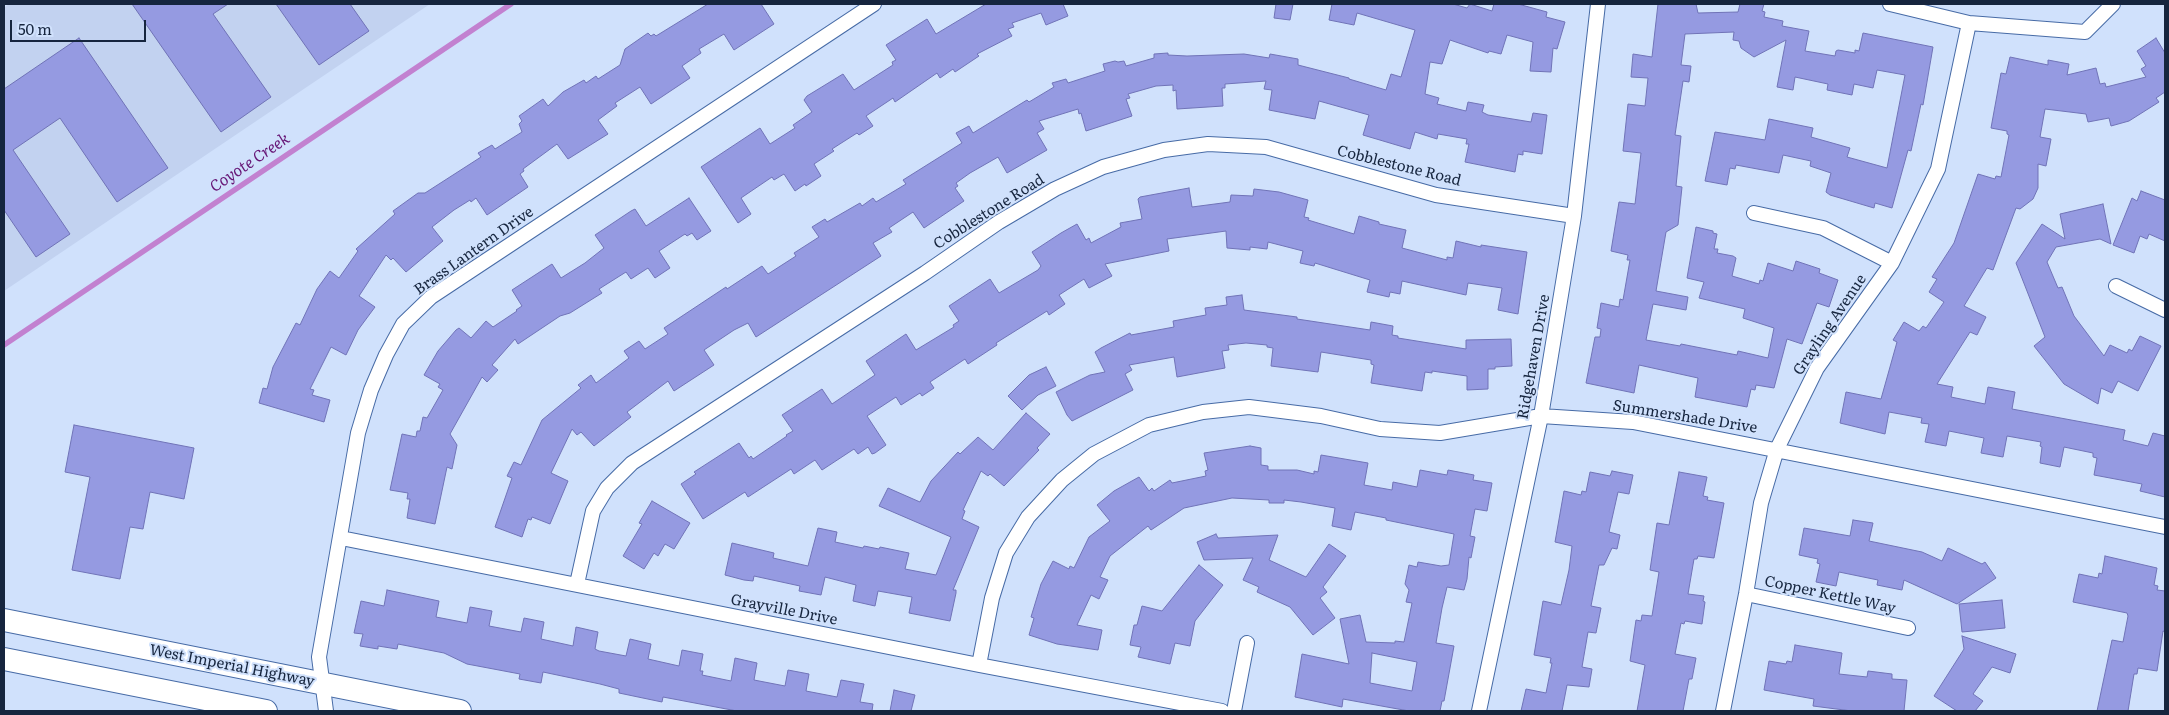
<!DOCTYPE html>
<html>
<head>
<meta charset="utf-8">
<style>
	body { margin:0 }
	#map { position:relative; width:2169px; height:715px; overflow:hidden; background:#d0e1fc; font-family:Literata,serif }
	canvas { display:block }
	.frame { position:absolute; inset:0; border:5px solid #16253e; pointer-events:none }
	.scale { position:absolute; left:10px; top:20px; width:136px; height:22px; box-sizing:border-box; border:2px solid #16253e; border-top:0; padding-left:6px; font-size:15px; line-height:18px; white-space:nowrap; color:#16253e; -webkit-text-stroke:4px #d0e1fc; paint-order:stroke }
</style>
</head>
<body>
<div id="map">
<canvas width="2169" height="715"></canvas>
<div class="frame"></div>
<div class="scale">50 m</div>
</div>
<script>
const c = document.querySelector('canvas').getContext('2d');
c.lineJoin = 'round';
function paint(path, color) { c.fillStyle = color; c.fill(path, 'evenodd'); }
const toPath = rows => new Path2D(rows.map(r => 'M' + r).join(''));
function trace(path, color, width, dash) { c.strokeStyle = color; c.lineWidth = width; c.lineCap = dash ? 'butt' : 'round'; c.setLineDash(dash || []); c.stroke(path); }
function label(font, color, halo, rows, align = 'center') {
  c.font = font + ' Literata,serif'; c.lineWidth = 4; c.setLineDash([]); c.textBaseline = 'middle'; c.strokeStyle = halo; c.fillStyle = color; for (const [text, x, y, turn = 0] of rows) {
    c.save(); c.translate(x, y); c.rotate((+turn || 0) * Math.PI / 180); c.textAlign = isNaN(turn) ? turn : align; if (halo) c.strokeText(text, 0, 0); c.fillText(text, 0, 0); c.restore();
  }
}
const built = toPath([
	[9,4,430,4,4,291,4,8]
]);
const stream = toPath([
	[4,345,511,4]
]);
const building = toPath([
	[132,4,228,4,213,14,271,97,221,132,132,4],
	[276,4,350,4,369,31,319,65,276,4],
	[708,4,761,4,774,24,734,50,724,34,699,49,701,53,682,66,690,78,651,104,640,87,615,103,617,106,598,120,608,134,568,159,557,144,523,169,524,171,520,174,528,187,487,215,476,198,471,202,470,200,454,210,432,227,443,241,406,272,393,258,391,260,386,255,359,296,375,307,358,330,346,355,331,347,310,389,314,390,312,395,330,400,324,422,259,403,263,388,267,389,273,367,296,323,300,325,317,289,330,271,339,278,358,251,356,249,395,214,393,211,418,193,425,193,481,157,478,153,492,145,495,149,522,132,519,124,522,121,519,116,543,99,548,106,563,92,584,80,586,83,596,76,598,79,620,65,625,49,648,33,651,36,654,34,656,36,708,4],
	[986,4,1063,4,1068,16,1046,25,1041,13,1012,23,1014,27,1008,29,1012,36,977,54,979,56,955,72,953,69,940,78,937,73,895,102,893,98,866,116,873,126,859,135,857,133,832,149,834,151,814,164,821,176,806,186,805,184,795,191,784,174,774,180,772,177,741,198,751,214,738,223,701,167,760,128,770,144,795,128,793,125,812,112,804,100,807,96,843,74,854,90,893,65,892,62,896,60,886,45,927,19,936,34,986,4],
	[1276,4,1293,4,1290,20,1274,18,1276,4],
	[1332,4,1453,4,1467,8,1470,4,1492,11,1494,4,1518,4,1547,12,1546,17,1565,22,1557,49,1553,48,1551,72,1530,71,1533,42,1507,35,1501,54,1489,51,1488,53,1450,40,1442,64,1430,62,1425,94,1439,98,1437,104,1466,111,1468,102,1484,105,1482,112,1488,115,1531,122,1533,113,1547,115,1542,154,1523,151,1523,155,1518,154,1515,172,1465,162,1469,144,1466,144,1467,139,1438,134,1437,139,1415,132,1410,149,1363,135,1369,115,1319,101,1315,119,1269,110,1272,90,1264,89,1266,81,1225,84,1225,88,1222,88,1223,106,1177,109,1176,90,1173,91,1173,85,1156,86,1128,94,1130,98,1126,99,1132,116,1086,131,1081,113,1079,114,1078,109,1039,121,1044,129,1037,133,1047,150,1007,173,998,157,970,173,956,183,958,186,955,188,964,201,924,228,913,212,889,228,892,232,873,243,881,256,756,337,748,323,734,330,704,350,714,365,674,391,668,381,627,412,631,417,594,446,581,432,577,435,572,429,551,473,568,481,550,524,532,517,531,520,528,519,522,537,495,527,512,478,507,476,514,462,521,465,542,420,581,388,578,385,591,375,596,383,629,358,624,351,639,341,645,349,668,334,664,328,726,287,727,289,762,266,768,274,796,256,794,253,819,237,812,227,825,219,827,222,860,203,862,206,873,198,876,202,906,184,903,180,962,143,956,133,969,126,973,133,1027,100,1029,102,1054,87,1052,83,1066,79,1068,83,1105,71,1103,64,1115,61,1118,62,1124,61,1126,66,1154,58,1154,54,1168,53,1168,55,1187,56,1244,54,1269,58,1270,54,1298,59,1298,65,1349,78,1349,79,1386,90,1391,74,1401,77,1415,30,1357,13,1354,25,1329,20,1332,4],
	[1658,4,1696,4,1698,13,1738,12,1740,4,1764,4,1762,11,1765,12,1764,17,1783,21,1782,26,1809,31,1805,51,1835,56,1836,51,1838,50,1855,53,1855,50,1859,51,1863,33,1933,47,1923,105,1921,104,1911,151,1908,150,1892,208,1875,203,1874,208,1830,195,1826,192,1831,173,1810,166,1811,161,1783,155,1779,173,1736,165,1735,169,1730,168,1727,185,1705,181,1715,132,1765,140,1769,119,1813,128,1811,137,1850,148,1847,157,1887,168,1905,75,1877,70,1873,88,1854,84,1852,95,1827,90,1828,84,1795,77,1793,90,1777,87,1786,40,1754,57,1741,48,1739,41,1733,40,1734,32,1685,34,1681,65,1691,66,1689,82,1683,81,1675,135,1681,136,1676,186,1682,187,1678,225,1666,232,1656,291,1688,297,1686,310,1653,304,1646,340,1680,346,1681,344,1737,355,1738,351,1768,358,1774,328,1743,318,1745,309,1699,298,1704,282,1687,278,1696,227,1713,231,1713,233,1717,234,1714,249,1718,249,1717,253,1733,256,1736,258,1732,276,1759,284,1760,280,1763,281,1768,263,1793,271,1796,261,1820,269,1819,273,1838,280,1829,307,1817,303,1802,344,1787,339,1774,388,1756,385,1755,390,1751,389,1747,407,1695,397,1698,378,1639,365,1634,393,1586,383,1595,337,1600,337,1601,329,1597,328,1601,303,1619,307,1620,299,1623,300,1630,260,1627,260,1628,255,1611,251,1619,202,1635,204,1641,153,1623,151,1628,104,1645,106,1648,78,1631,77,1633,54,1652,57,1658,4],
	[79,38,168,168,117,202,60,118,13,150,70,234,36,257,4,210,4,89,79,38],
	[2156,38,2165,53,2165,92,2156,98,2159,102,2129,121,2111,126,2109,118,2088,122,2086,114,2045,109,2040,137,2051,139,2046,166,2038,164,2038,188,2033,199,2020,209,2016,208,1993,270,1987,268,1964,306,1986,317,1977,335,1970,332,1937,384,1953,387,1951,397,1985,404,1988,387,2015,392,2012,409,2125,430,2123,440,2148,446,2153,433,2165,436,2165,497,2140,491,2142,484,2094,475,2097,458,2093,457,2093,453,2064,447,2060,467,2040,463,2042,447,2040,446,2041,442,2007,436,2003,457,1981,453,1984,438,1949,431,1946,446,1925,442,1929,424,1921,423,1922,418,1889,412,1885,434,1840,423,1846,392,1881,399,1897,342,1893,340,1904,322,1919,331,1923,326,1926,328,1944,302,1929,292,1937,279,1932,277,1954,243,1978,174,1995,179,1996,176,2001,177,2009,135,2007,134,2007,131,1991,128,2001,73,2006,74,2010,57,2048,65,2048,60,2069,64,2067,75,2096,68,2100,84,2105,83,2106,87,2146,77,2141,69,2146,66,2137,51,2156,38],
	[1189,188,1192,207,1230,202,1231,195,1253,196,1254,189,1279,192,1308,200,1304,217,1309,218,1308,220,1354,234,1359,216,1379,222,1379,224,1406,230,1402,248,1447,260,1447,257,1453,258,1456,241,1481,247,1481,245,1527,252,1518,314,1498,310,1502,288,1468,283,1466,295,1402,281,1400,294,1390,292,1389,297,1367,292,1370,280,1315,263,1314,266,1300,263,1303,251,1268,242,1267,249,1250,247,1250,250,1227,248,1226,231,1167,239,1169,251,1105,264,1112,276,1089,288,1084,279,1059,295,1065,304,1049,315,1047,311,996,343,997,345,968,364,965,359,930,382,934,388,922,396,920,393,901,405,896,397,867,416,886,445,875,453,872,454,868,447,858,454,854,449,822,470,815,460,794,474,791,469,748,497,745,492,703,519,681,484,696,474,694,472,739,443,749,458,751,456,753,459,787,436,786,435,793,431,782,415,822,389,832,404,875,375,866,361,906,334,916,350,954,327,953,325,959,321,949,306,990,279,999,293,1038,270,1041,266,1032,252,1061,233,1077,224,1086,240,1089,238,1091,243,1121,227,1120,223,1142,219,1138,199,1140,197,1189,188],
	[2141,191,2165,200,2165,241,2149,234,2147,239,2140,236,2134,253,2113,245,2132,198,2137,201,2141,191],
	[689,198,711,231,697,240,692,233,687,236,685,234,659,251,670,268,655,278,648,268,631,279,626,272,599,289,602,293,570,313,560,316,518,344,515,339,492,365,498,370,487,382,482,377,450,434,457,445,452,469,447,467,435,524,407,518,410,499,407,499,408,493,390,490,402,434,416,437,417,431,420,431,423,417,427,418,443,390,438,387,440,384,424,375,438,351,456,330,459,328,471,338,486,321,493,327,517,311,516,310,522,306,512,290,552,264,561,278,585,263,604,248,595,235,631,211,635,209,646,226,689,198],
	[2103,204,2111,244,2100,239,2056,247,2047,262,2058,288,2062,287,2074,316,2104,356,2110,345,2127,353,2129,349,2132,351,2140,336,2161,346,2138,391,2118,381,2112,393,2101,388,2098,404,2064,384,2034,346,2045,337,2016,263,2042,224,2065,239,2060,214,2103,204],
	[1242,295,1244,310,1297,317,1297,319,1370,330,1371,322,1393,326,1392,335,1398,336,1398,338,1466,349,1466,340,1511,339,1512,366,1495,367,1495,369,1488,369,1488,389,1467,390,1467,376,1432,371,1432,373,1425,372,1422,391,1371,383,1374,365,1371,364,1371,360,1352,357,1321,352,1318,372,1271,366,1273,348,1267,347,1267,345,1246,343,1228,345,1229,350,1222,351,1225,368,1177,377,1174,357,1129,365,1132,370,1125,374,1133,390,1072,421,1067,415,1056,392,1090,375,1105,372,1095,352,1101,348,1130,333,1131,335,1174,327,1173,321,1206,315,1205,308,1227,305,1226,297,1242,295],
	[1046,367,1056,386,1038,395,1022,410,1008,396,1029,375,1046,367],
	[1026,413,1050,434,1037,448,1039,450,1004,486,990,474,988,476,981,471,963,510,965,511,962,519,979,527,953,590,956,590,956,593,950,621,909,613,912,597,878,591,875,606,853,601,856,585,825,577,821,595,799,591,800,586,754,576,753,581,744,580,725,575,732,543,774,553,773,558,808,566,818,528,837,532,835,542,863,548,864,546,879,549,880,547,909,553,905,569,936,575,951,537,879,506,888,488,920,502,931,481,958,452,960,454,978,437,993,450,1026,413],
	[74,425,194,448,184,499,150,492,143,529,130,527,120,579,72,570,90,477,65,472,74,425],
	[1250,446,1261,448,1261,465,1268,466,1268,470,1297,470,1314,474,1314,471,1318,472,1321,455,1368,463,1364,485,1392,490,1393,482,1417,487,1420,470,1447,475,1448,470,1474,475,1473,480,1492,483,1487,511,1475,509,1470,536,1475,537,1471,558,1469,557,1467,579,1464,590,1447,587,1442,608,1436,643,1454,646,1444,701,1442,701,1440,711,1409,711,1343,699,1342,707,1295,697,1302,654,1349,664,1340,619,1360,615,1366,642,1395,643,1395,641,1404,642,1412,603,1406,602,1409,590,1405,584,1409,565,1417,567,1418,562,1441,566,1449,565,1454,534,1386,520,1386,518,1355,512,1351,530,1332,526,1335,508,1301,502,1284,500,1284,503,1269,503,1269,500,1232,498,1184,508,1151,530,1148,526,1110,556,1100,577,1108,580,1099,599,1091,595,1077,625,1102,630,1098,650,1057,644,1029,635,1034,618,1031,617,1041,584,1053,561,1069,569,1070,566,1074,568,1089,537,1110,521,1097,505,1114,491,1139,477,1149,491,1152,488,1154,491,1170,480,1172,483,1206,476,1205,471,1208,470,1204,453,1250,446],
	[1372,653,1417,662,1412,691,1370,683,1372,653],
	[1612,471,1633,475,1629,494,1618,492,1609,532,1620,535,1617,549,1612,548,1604,565,1599,565,1591,606,1601,608,1596,633,1588,632,1582,667,1592,669,1589,687,1567,685,1562,711,1521,711,1526,689,1546,693,1552,663,1550,663,1551,658,1534,655,1543,601,1561,605,1569,570,1572,546,1555,542,1564,491,1581,495,1582,491,1586,492,1590,472,1610,476,1612,471],
	[1679,472,1707,477,1703,496,1708,497,1707,500,1724,503,1714,558,1698,556,1697,559,1694,559,1688,594,1704,596,1703,601,1705,602,1702,624,1685,621,1684,624,1681,623,1675,654,1696,658,1692,679,1689,679,1683,711,1637,711,1645,665,1630,661,1636,620,1641,621,1642,615,1652,616,1659,572,1650,570,1657,523,1669,525,1679,472],
	[652,501,690,523,674,549,665,544,658,556,654,553,644,569,623,556,642,524,639,523,652,501],
	[1853,520,1873,523,1869,541,1922,552,1942,561,1948,548,1982,564,1985,562,1996,578,1957,604,1904,580,1902,590,1877,585,1878,580,1839,572,1836,586,1816,582,1820,564,1817,563,1818,559,1799,555,1804,528,1850,536,1853,520],
	[1216,534,1218,538,1278,535,1269,560,1306,577,1329,544,1346,556,1323,587,1327,592,1320,598,1335,618,1313,635,1290,607,1257,592,1259,587,1243,580,1253,558,1204,560,1197,542,1216,534],
	[2105,556,2157,568,2154,585,2158,586,2157,590,2165,591,2165,632,2163,631,2157,671,2138,668,2137,674,2134,674,2128,711,2097,711,2112,640,2123,642,2128,616,2127,613,2073,602,2079,574,2098,578,2099,573,2102,574,2105,556],
	[1199,565,1223,585,1195,621,1190,646,1175,643,1170,664,1138,657,1141,647,1130,645,1134,625,1137,625,1142,606,1162,611,1199,565],
	[387,590,439,601,436,617,467,623,470,607,492,611,489,626,521,632,524,618,544,622,541,639,573,646,576,627,598,632,595,649,599,651,626,656,630,639,651,644,648,659,679,666,682,650,703,654,700,671,703,671,702,675,731,681,735,658,757,663,754,680,785,686,788,670,809,674,806,691,837,697,841,680,864,684,860,702,873,704,872,711,737,711,663,697,662,702,619,693,619,689,600,684,543,672,541,683,519,679,520,674,467,664,444,653,398,644,397,649,378,646,378,649,360,646,363,634,354,633,361,601,384,606,387,590],
	[2002,600,2005,628,1962,632,1959,604,2002,600],
	[1962,636,2016,654,2010,673,1992,667,1973,694,1983,701,1975,711,1957,711,1934,696,1964,649,1962,636],
	[1795,645,1842,653,1839,674,1867,677,1868,671,1892,674,1892,679,1907,680,1904,711,1852,711,1813,706,1814,699,1764,690,1769,661,1786,664,1787,661,1792,662,1795,645],
	[894,690,915,695,911,711,890,711,894,690]
]);
const street = toPath([
	[1890,4,1969,23,2085,32,2113,4],
	[1754,213,1823,228,1892,263],
	[2116,286,2165,310],
	[341,538,979,665,1222,711],
	[577,584,593,511,607,488,632,463,925,273,999,222,1055,189,1103,167,1164,150,1208,144,1266,147,1436,195,1574,216],
	[1746,594,1908,628],
	[979,665,992,598,1006,553,1028,517,1062,480,1094,454,1149,425,1203,412,1249,407,1321,416,1380,429,1440,433,1541,416,1633,422,2165,527],
	[326,711,319,657,358,433,371,390,386,355,403,324,431,297,874,4],
	[1234,711,1247,643],
	[1479,711,1541,416,1574,216,1598,4],
	[1723,711,1746,594,1761,503,1777,449,1817,368,1892,263,1938,169,1969,23]
]);
const primary = toPath([
	[4,620,460,711],
	[4,659,266,711]
]);
const streetNames = [
	["Cobblestone Road",1399,166,14],
	["Cobblestone Road",989,212,-32],
	["Brass Lantern Drive",474,251,-35],
	["Grayling Avenue",1830,325,-56],
	["Ridgehaven Drive",1534,357,-80],
	["Summershade Drive",1685,417,9],
	["Copper Kettle Way",1830,595,12],
	["Grayville Drive",784,610,11],
	["West Imperial Highway",232,666,11]
];
const waterNames = [
	["Coyote Creek",250,163,-34]
];
paint(built, '#c2d2f0');
trace(stream, '#c281d0', 5.5);
paint(building, '#959ae1');
trace(building, '#7073b7', 1);
trace(street, '#476ba6', 16);
trace(primary, '#476ba6', 24);
trace(street, '#fff', 14);
trace(primary, '#fff', 22);
label('15px', '#16253e', '#d0e1fc', streetNames);
label('italic 16px', '#661676', '#d0e1fc', waterNames);
</script>
</body>
</html>
